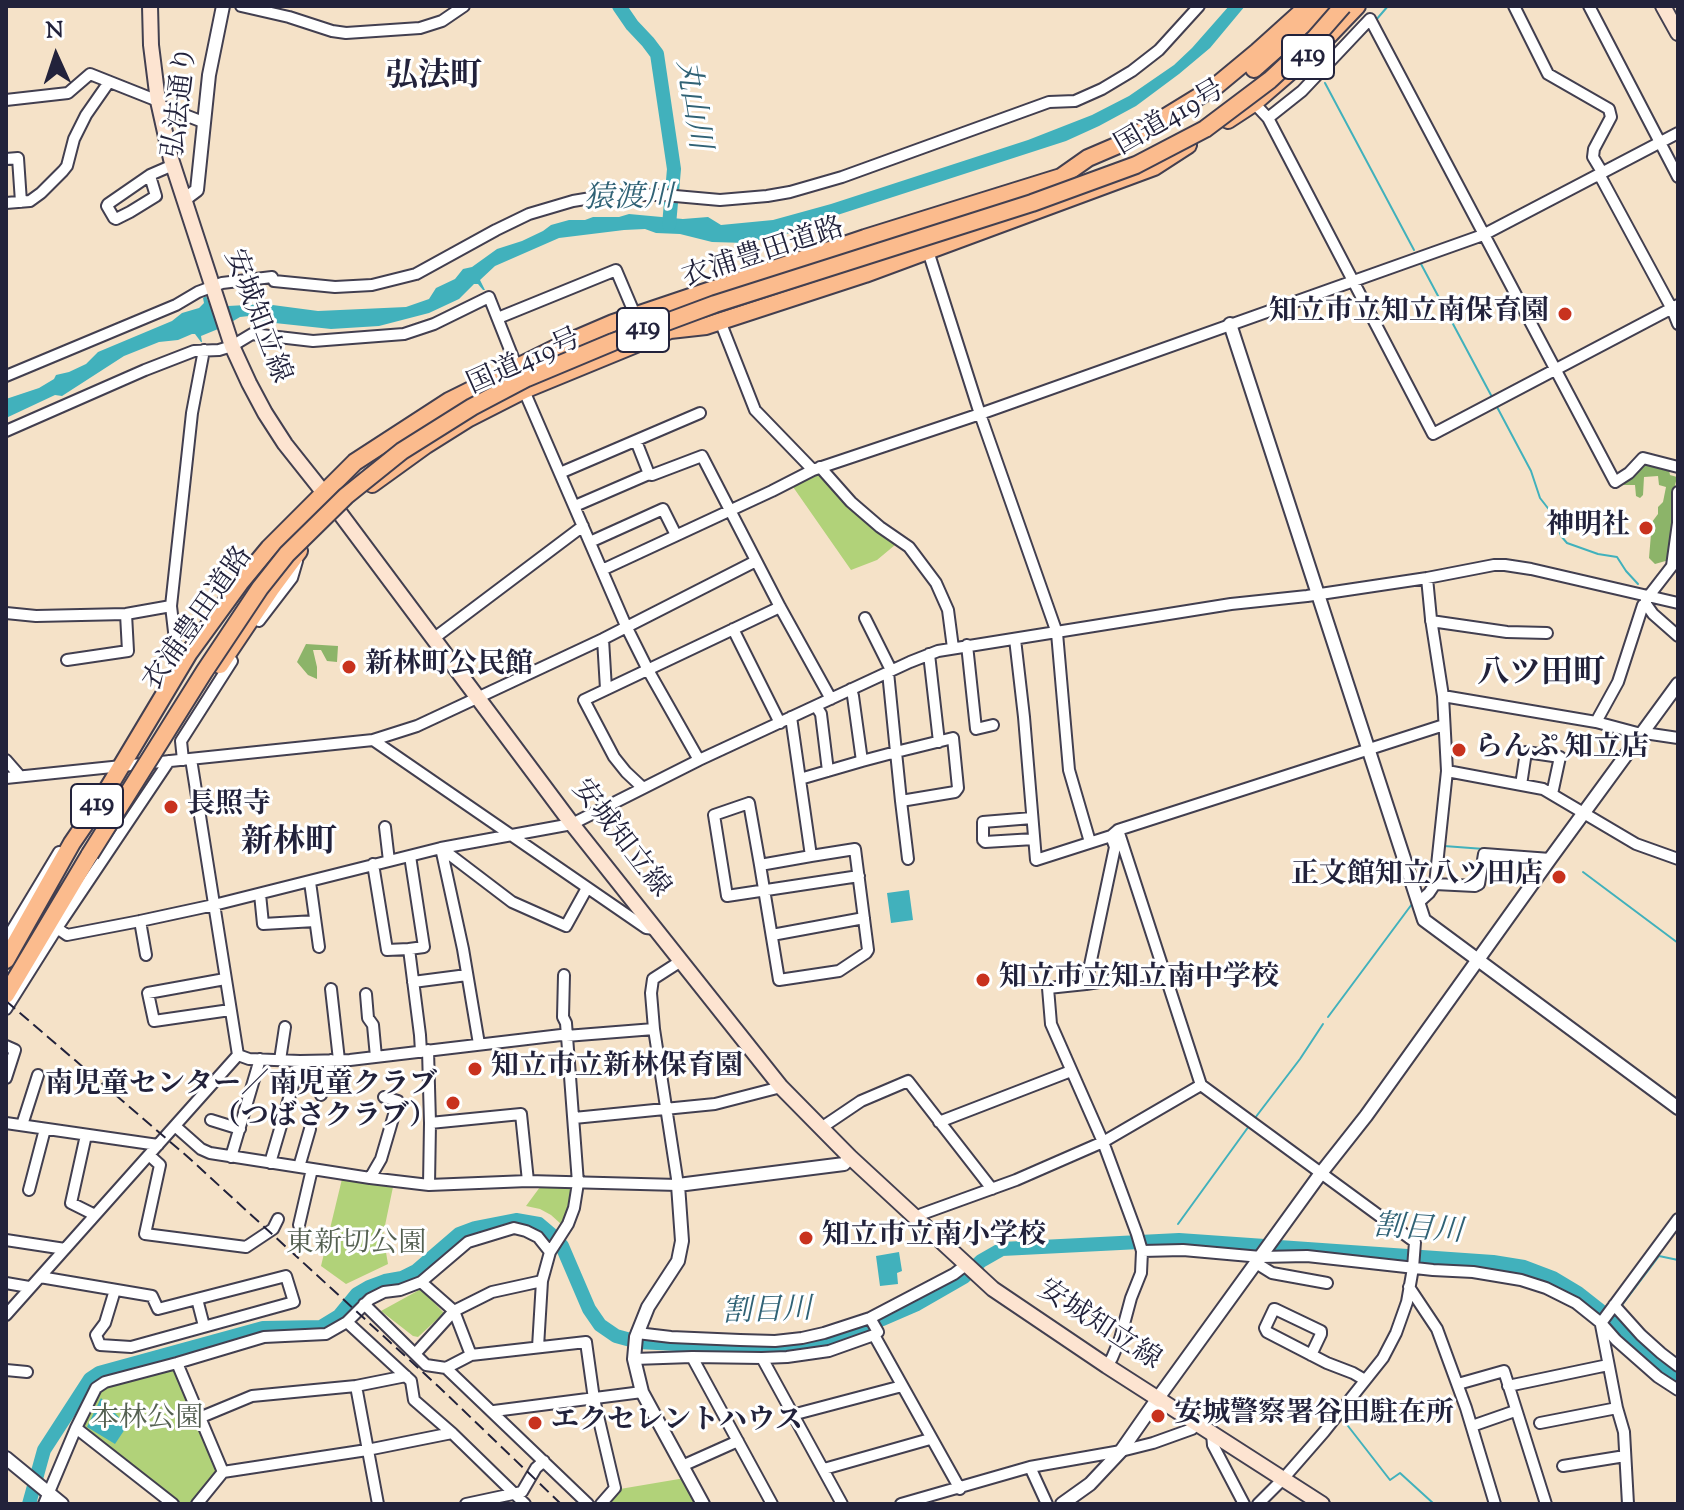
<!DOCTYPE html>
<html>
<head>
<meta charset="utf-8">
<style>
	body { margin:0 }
	#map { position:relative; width:1684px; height:1510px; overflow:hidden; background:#f5e2c8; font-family:"Sorts Mill Goudy",serif }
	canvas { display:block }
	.frame { position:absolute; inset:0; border:8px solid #22223b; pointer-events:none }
	.north { position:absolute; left:16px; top:16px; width:80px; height:80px; -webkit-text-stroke:6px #fff; paint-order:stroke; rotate:357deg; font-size:22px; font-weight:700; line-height:32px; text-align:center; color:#22223b }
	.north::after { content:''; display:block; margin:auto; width:28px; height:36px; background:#22223b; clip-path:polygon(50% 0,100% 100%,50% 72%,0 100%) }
</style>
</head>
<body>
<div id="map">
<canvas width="1684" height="1510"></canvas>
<div class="frame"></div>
<div class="north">N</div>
</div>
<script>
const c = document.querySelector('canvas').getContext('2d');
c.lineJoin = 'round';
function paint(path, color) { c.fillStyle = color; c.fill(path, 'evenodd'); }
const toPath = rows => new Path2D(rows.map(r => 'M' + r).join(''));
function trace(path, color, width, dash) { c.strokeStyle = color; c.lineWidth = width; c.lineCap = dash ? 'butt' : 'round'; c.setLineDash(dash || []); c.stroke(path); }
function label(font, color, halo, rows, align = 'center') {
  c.font = font + ' "Sorts Mill Goudy","Noto Serif JP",serif'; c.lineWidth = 6; c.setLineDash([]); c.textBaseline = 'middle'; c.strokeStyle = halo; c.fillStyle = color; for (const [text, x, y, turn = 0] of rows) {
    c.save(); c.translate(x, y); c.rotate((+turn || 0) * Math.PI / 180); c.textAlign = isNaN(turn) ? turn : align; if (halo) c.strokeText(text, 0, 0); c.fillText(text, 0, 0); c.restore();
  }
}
const green = toPath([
	[819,470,895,540,895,545,877,560,851,570,791,484],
	[342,1179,393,1187,383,1235,388,1264,346,1284,321,1266],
	[540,1187,569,1187,573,1190,571,1208,561,1224,551,1215,540,1209,526,1206],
	[421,1289,444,1313,418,1337,413,1336,381,1311],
	[170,1368,175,1370,217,1468,217,1473,193,1504,180,1504,82,1425,99,1391,104,1387],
	[685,1478,699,1504,605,1504,620,1489]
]);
const forest = toPath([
	[1645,464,1669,470,1670,475,1677,477,1673,494,1674,522,1671,533,1669,560,1655,564,1649,558,1652,522,1658,514,1658,507,1663,502,1666,487,1659,485,1658,476,1644,477,1643,495,1640,498,1636,496,1635,485,1624,485,1622,483],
	[306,644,338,646,337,662,327,661,321,650,313,650,317,667,317,679,308,675,297,662]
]);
const water = toPath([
	[1229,6,1245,6,1210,48,1179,74,1136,106,1099,126,1066,141,791,230,790,233,747,243,712,242,680,234,656,233,645,229,624,230,559,238,495,266,480,280,485,290,483,290,478,284,474,284,459,299,429,313,379,326,331,329,256,321,249,316,240,317,223,327,201,336,202,342,201,342,195,334,192,334,178,340,159,342,124,356,62,396,55,395,6,418,6,399,39,388,54,379,56,375,69,372,86,364,98,352,172,321,182,313,199,308,204,303,203,298,206,296,208,301,228,306,265,304,318,311,406,307,429,299,436,288,455,279,463,269,472,267,497,249,522,241,543,231,551,225,569,220,585,220,593,217,619,217,629,214,683,219,708,217,721,225,773,220,831,204,1028,140,1092,115,1129,96,1174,65,1192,48],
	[909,890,913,920,891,923,887,893],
	[899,1252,902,1271,897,1273,898,1284,880,1286,876,1256],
	[101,1398,127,1426,115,1444,87,1427]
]);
const stream = toPath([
	[1376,20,1388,6],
	[1323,76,1369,28],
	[1325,83,1414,250],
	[1421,264,1492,397],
	[1497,407,1531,471,1540,498,1554,516,1561,536,1567,543,1598,554,1617,557,1626,571,1638,584],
	[1444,846,1484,849],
	[1510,851,1545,853],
	[1431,866,1434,846],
	[1583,872,1678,943],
	[1328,1017,1412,904],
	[1255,1118,1300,1059,1323,1024],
	[1178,1224,1249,1126],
	[1178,1235,1179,1240],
	[1622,1305,1659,1256,1678,1260],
	[1611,1319,1613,1316],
	[1341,1417,1390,1480,1400,1473,1434,1504]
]);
const river = toPath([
	[619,6,632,25,648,42,657,54,674,169,669,225],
	[29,1504,44,1450,90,1379,99,1373,263,1328,321,1327,339,1316,357,1294,369,1287,385,1281,402,1278,416,1271,459,1234,475,1228,516,1220,539,1224,552,1235,562,1246,589,1309,600,1325,616,1336,638,1342,715,1346,779,1345,818,1341,843,1336,917,1304,964,1277,981,1261,1002,1249,1179,1240,1493,1262,1524,1267,1553,1278,1578,1293,1611,1319,1661,1365,1678,1375]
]);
const minor = toPath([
	[241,6,289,17,332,31,346,33,420,28,442,21,464,6],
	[1514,6,1548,74,1609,109,1611,117,1594,149,1593,157,1602,172],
	[1589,6,1678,177],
	[6,100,68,93,90,74,158,101],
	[1254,103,1268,118,1433,434,1678,305],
	[159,105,203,122],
	[1268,118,1302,91,1370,19,1615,482,1629,473,1643,458,1678,467],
	[6,159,18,158,21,202],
	[1599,174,1672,309,1678,324],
	[150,176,156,196,130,212,116,219,114,218,107,206,108,204,150,175,173,165],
	[6,203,30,201,41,193,63,171,67,166,74,139,86,115,109,82],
	[928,251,980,414,1057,633,1069,770,1090,842],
	[498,318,616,270,633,310],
	[720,321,755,410,813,470],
	[6,376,176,305,198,292,222,283,272,277,274,281,335,287,372,285,416,274,496,230,529,214,573,201,603,196,630,195,664,195,720,200,767,196,790,192,842,177,1049,102,1075,101,1102,89,1132,71,1159,50,1199,6],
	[522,386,626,626,648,670,699,760],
	[6,431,145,370,194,351,219,350,232,346,252,334,313,341,404,334,434,324,489,297,518,370],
	[636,441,649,474],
	[820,467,851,502,880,527,909,547,936,583,948,610,953,648],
	[560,473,700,413],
	[575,506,649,474,652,475,702,456,780,607,831,699],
	[590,542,663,509,676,535],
	[602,570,772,491,813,470,980,414,1483,235,1678,133],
	[1427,578,1431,619,1443,696,1447,771,1543,789,1636,844,1678,859],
	[1648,597,1672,566,1678,523,1678,492],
	[1646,598,1646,604,1653,614,1678,636],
	[6,613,36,616,126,614,171,606],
	[865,618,891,670],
	[259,621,292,578,297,561],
	[1431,621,1507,632,1547,633],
	[733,629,780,723],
	[433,639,583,526],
	[603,639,606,689],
	[1015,639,1024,717,1036,860,1111,836,1118,830,1444,725],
	[967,645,976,729,993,725],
	[189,653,176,649,171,606,192,413,204,350],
	[929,654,939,742],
	[67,660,128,651,126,614],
	[851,689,853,696,862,761],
	[1443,696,1596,722,1641,734],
	[816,706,821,714,828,771],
	[791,717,811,856,855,849,868,950,866,953,839,971,779,980,760,865,811,856],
	[1596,722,1618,682,1643,605,1646,604],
	[1651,734,1678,738],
	[373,740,646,928,655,929],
	[191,759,238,1055],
	[6,760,20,776],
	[183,760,181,741,232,661],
	[6,778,373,740,417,726,477,698,603,639,756,561],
	[800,779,862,761,896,752,953,738,958,788,955,792,901,801,896,752,888,672],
	[1521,785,1526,752,1560,757,1552,794],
	[643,788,626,772,614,757,584,700,780,607],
	[901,801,908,859],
	[1032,818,983,822,983,840,985,842,1034,839],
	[385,827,389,861],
	[1118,830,1201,1085,1415,1242,1413,1268,1407,1302,1396,1333,1383,1358,1324,1432,1283,1479,1258,1504],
	[441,848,463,949,479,1044],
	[441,848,512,902,566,926,587,888],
	[373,864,387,950,409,949,420,1035,421,1052],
	[760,865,749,803,714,815,727,896,859,876],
	[310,882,319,947],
	[1435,884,1475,886,1479,884,1484,854,1550,859],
	[260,894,263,924,315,921],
	[1419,902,1429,893,1435,884,1447,771],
	[140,921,146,955],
	[57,928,67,935,140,921,214,905,441,848,572,824,699,760,910,662,938,651,1231,604,1307,596,1427,578,1494,565,1505,565,1531,569,1678,603],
	[772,935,864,918],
	[6,940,59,852],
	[409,949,424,947,410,856],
	[225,979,148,993,154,1021,230,1010],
	[413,982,467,975],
	[1086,984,1164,972],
	[331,989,339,1060],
	[366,994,368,1018,373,1025,376,1057],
	[6,1009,57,928,169,761],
	[6,1046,15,1050,6,1078],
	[428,1050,430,1123,429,1185],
	[238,1055,249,1059,300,1061,350,1060,561,1035,566,1036,654,1029],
	[280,1060,285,1027],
	[321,1095,331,1060],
	[574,1118,715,1104,781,1087],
	[211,1120,240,1129],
	[939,1122,1071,1071],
	[6,1123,158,1145],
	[430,1123,521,1114,528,1181],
	[22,1125,38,1075],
	[175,1126,201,1149,210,1153,370,1178,429,1185,528,1181,678,1185,654,1029,651,993,653,979,681,961],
	[821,1128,861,1101,908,1081,992,1189],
	[86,1135,71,1203,95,1215],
	[149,1155,160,1165,145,1234,246,1247,273,1229,278,1219],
	[231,1157,260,1059],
	[270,1163,300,1061],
	[299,1167,310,1129],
	[370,1178,381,1159,398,1101,384,1097],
	[29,1190,45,1129],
	[916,1218,922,1214,1016,1180,1103,1142,1201,1085],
	[299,1225,312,1169],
	[6,1240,65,1249],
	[1142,1251,1183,1250,1261,1257,1307,1256,1433,1270,1473,1272,1521,1280,1546,1288,1576,1303,1601,1323,1616,1340,1658,1377,1678,1390],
	[1256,1263,1272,1273,1327,1283],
	[40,1277,152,1296,158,1309,286,1276,294,1302,131,1347,100,1345,96,1335,105,1323,115,1290],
	[421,1282,454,1311,471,1355],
	[6,1283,29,1287],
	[1409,1287,1437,1329,1466,1408,1495,1504],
	[197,1299,204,1326],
	[364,1304,426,1365,446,1368],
	[1614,1305,1641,1335,1661,1353,1678,1366],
	[6,1315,238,1055],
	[870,1318,878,1332,874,1335,960,1489],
	[347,1322,411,1381,414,1400,452,1433,525,1504],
	[1601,1323,1678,1219],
	[1601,1325,1617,1408,1624,1432,1628,1504],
	[637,1333,671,1337,740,1340,775,1341,802,1338,824,1333,870,1318,954,1274,967,1264],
	[538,1347,542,1281,550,1252,568,1224,574,1208,578,1183,566,1023,563,1017,564,975],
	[415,1354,454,1311,492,1292,542,1281],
	[1311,1355,1321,1334,1321,1331,1275,1309,1274,1309,1265,1328,1267,1332,1327,1363,1353,1373,1365,1380],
	[692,1357,772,1504],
	[762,1358,842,1504],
	[634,1359,692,1357,762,1358,787,1357,829,1351,874,1335],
	[177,1363,223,1472],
	[1107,1366,1112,1358,1120,1339,1131,1298,1141,1273,1142,1251,1137,1234,1103,1142,1051,1024,1048,988,1086,984,1115,847,1111,836],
	[6,1370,27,1372],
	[1458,1384,1504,1371,1546,1504],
	[356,1386,406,1376],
	[1508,1386,1608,1365],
	[494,1411,642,1392],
	[792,1415,902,1386],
	[199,1418,252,1396,356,1386,378,1504],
	[1540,1423,1617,1408],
	[1472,1426,1515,1411],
	[76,1428,173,1504],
	[1212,1434,1213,1445,1244,1504],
	[682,1466,738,1441],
	[1563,1466,1625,1456],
	[1030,1467,1047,1504],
	[824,1469,930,1439],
	[44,1504,76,1428,96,1388,105,1382,177,1363,264,1337,326,1334,347,1322,370,1299,384,1292,400,1290,421,1282,468,1242,514,1228,526,1231,538,1237,550,1252],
	[197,1504,223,1472,367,1450,452,1433],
	[466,1504,522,1492,536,1468,544,1461],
	[588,1504,446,1368,471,1355,586,1342,594,1399,615,1488,601,1504],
	[901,1504,1030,1467,1121,1451,1153,1443,1192,1429,1197,1424]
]);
const tertiary = toPath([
	[185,199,197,190,209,75,223,6],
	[1230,324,1424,920,1678,1108],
	[6,1458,62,1504],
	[703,1504,642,1392,634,1359,636,1337,648,1307,678,1261,682,1241,678,1185,844,1164,850,1157],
	[1062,1504,1090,1484,1121,1451,1158,1398,1321,1173,1366,1116,1550,859,1678,684]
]);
const secondary = toPath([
	[150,6,151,45,158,101,171,159,232,346,249,383,265,413,285,444,339,512,572,824,781,1087,850,1157,993,1289,1107,1366,1322,1504],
	[1663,6,1678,33]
]);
const trunk = toPath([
	[1254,69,1298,30,1323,6],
	[1228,120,1254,103,1313,52,1357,6],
	[372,484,426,445,469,418,524,390,670,330,706,326,865,274,1154,167,1188,145],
	[220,665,271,589,299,551],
	[6,960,72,843,98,805,189,653,240,583,269,548,355,462,449,401,564,344,613,323,865,238,1061,177,1088,158,1123,143,1216,86,1257,52,1308,6],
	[6,995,90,854]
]);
const rail = toPath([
	[6,1001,189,1158,439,1387,561,1504]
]);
const trunkBridge = toPath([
	[90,854,204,672,260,588,287,554,346,496,402,451,472,407,527,378,613,342,715,304,1032,203,1136,165,1205,129,1270,80,1315,38,1343,6]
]);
const markers = [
	[1565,314,8,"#c8321e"],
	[1646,528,8,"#c8321e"],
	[349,667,8,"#c8321e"],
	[1459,750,8,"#c8321e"],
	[171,807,8,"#c8321e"],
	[1559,877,8,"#c8321e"],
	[983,980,8,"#c8321e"],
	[475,1069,8,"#c8321e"],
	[453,1103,8,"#c8321e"],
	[806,1238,8,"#c8321e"],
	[1158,1416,8,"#c8321e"],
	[535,1423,8,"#c8321e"]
];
const shields = [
	[1308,57,52],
	[643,330,52],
	[97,806,52]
];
const shieldNames = [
	["419",1308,57],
	["419",643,330],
	["419",97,806]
];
const streetNames = [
	["弘法通り",183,102,-83],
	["国道419号",1171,120,-30],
	["衣浦豊田道路",764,255,-18],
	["安城知立線",255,317,69],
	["国道419号",525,364,-24],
	["衣浦豊田道路",200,620,-55],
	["安城知立線",619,840,52],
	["安城知立線",1098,1327,33]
];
const poiNames = [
	["知立市立知立南保育園",1549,314,"right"],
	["神明社",1630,528,"right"],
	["新林町公民館",365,667],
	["らんぷ 知立店",1475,750],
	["長照寺",187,807],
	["正文館知立八ツ田店",1543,877,"right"],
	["知立市立知立南中学校",999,980],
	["知立市立新林保育園",491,1069],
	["南児童センター／南児童クラブ",437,1087,"right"],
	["（つばさクラブ）",437,1119,"right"],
	["知立市立南小学校",822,1238],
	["安城警察署谷田駐在所",1174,1416],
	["エクセレントハウス",551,1423]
];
const parkNames = [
	["東新切公園",356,1246],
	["本林公園",147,1421]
];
const waterNames = [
	["丸山川",690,105,81],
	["猿渡川",629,201,-1],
	["割目川",1418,1232,4],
	["割目川",767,1314,-2]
];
const quarterNames = [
	["弘法町",434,80],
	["八ツ田町",1541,677],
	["新林町",289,846]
];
paint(green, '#b1d279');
paint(forest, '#8cb469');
paint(water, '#41b1bc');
trace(stream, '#41b1bc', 2);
trace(river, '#41b1bc', 14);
trace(minor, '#423f50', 14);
trace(tertiary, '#423f50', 16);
trace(secondary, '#423f50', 18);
trace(trunk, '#423f50', 20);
trace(minor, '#fff', 10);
trace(tertiary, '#fff', 12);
trace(secondary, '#fde4d1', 14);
trace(trunk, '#fbbb8d', 16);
trace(rail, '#22223b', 2, [12, 6]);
trace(trunkBridge, '#423f50', 20, []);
trace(trunkBridge, '#fbbb8d', 16);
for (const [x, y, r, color] of markers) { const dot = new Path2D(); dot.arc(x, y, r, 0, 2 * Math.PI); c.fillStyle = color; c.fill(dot); trace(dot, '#fff', 3); }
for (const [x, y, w] of shields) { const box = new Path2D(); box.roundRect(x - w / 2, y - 22, w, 44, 6); c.fillStyle = '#fff'; c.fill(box); trace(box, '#22223b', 2); }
label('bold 26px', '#22223b', null, shieldNames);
label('28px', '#22223b', '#fff', streetNames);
label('bold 28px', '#22223b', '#fff', poiNames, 'left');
label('28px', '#546051', '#fff', parkNames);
label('italic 30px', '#306275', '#fff', waterNames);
label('bold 32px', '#22223b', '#fff', quarterNames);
</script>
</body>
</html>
